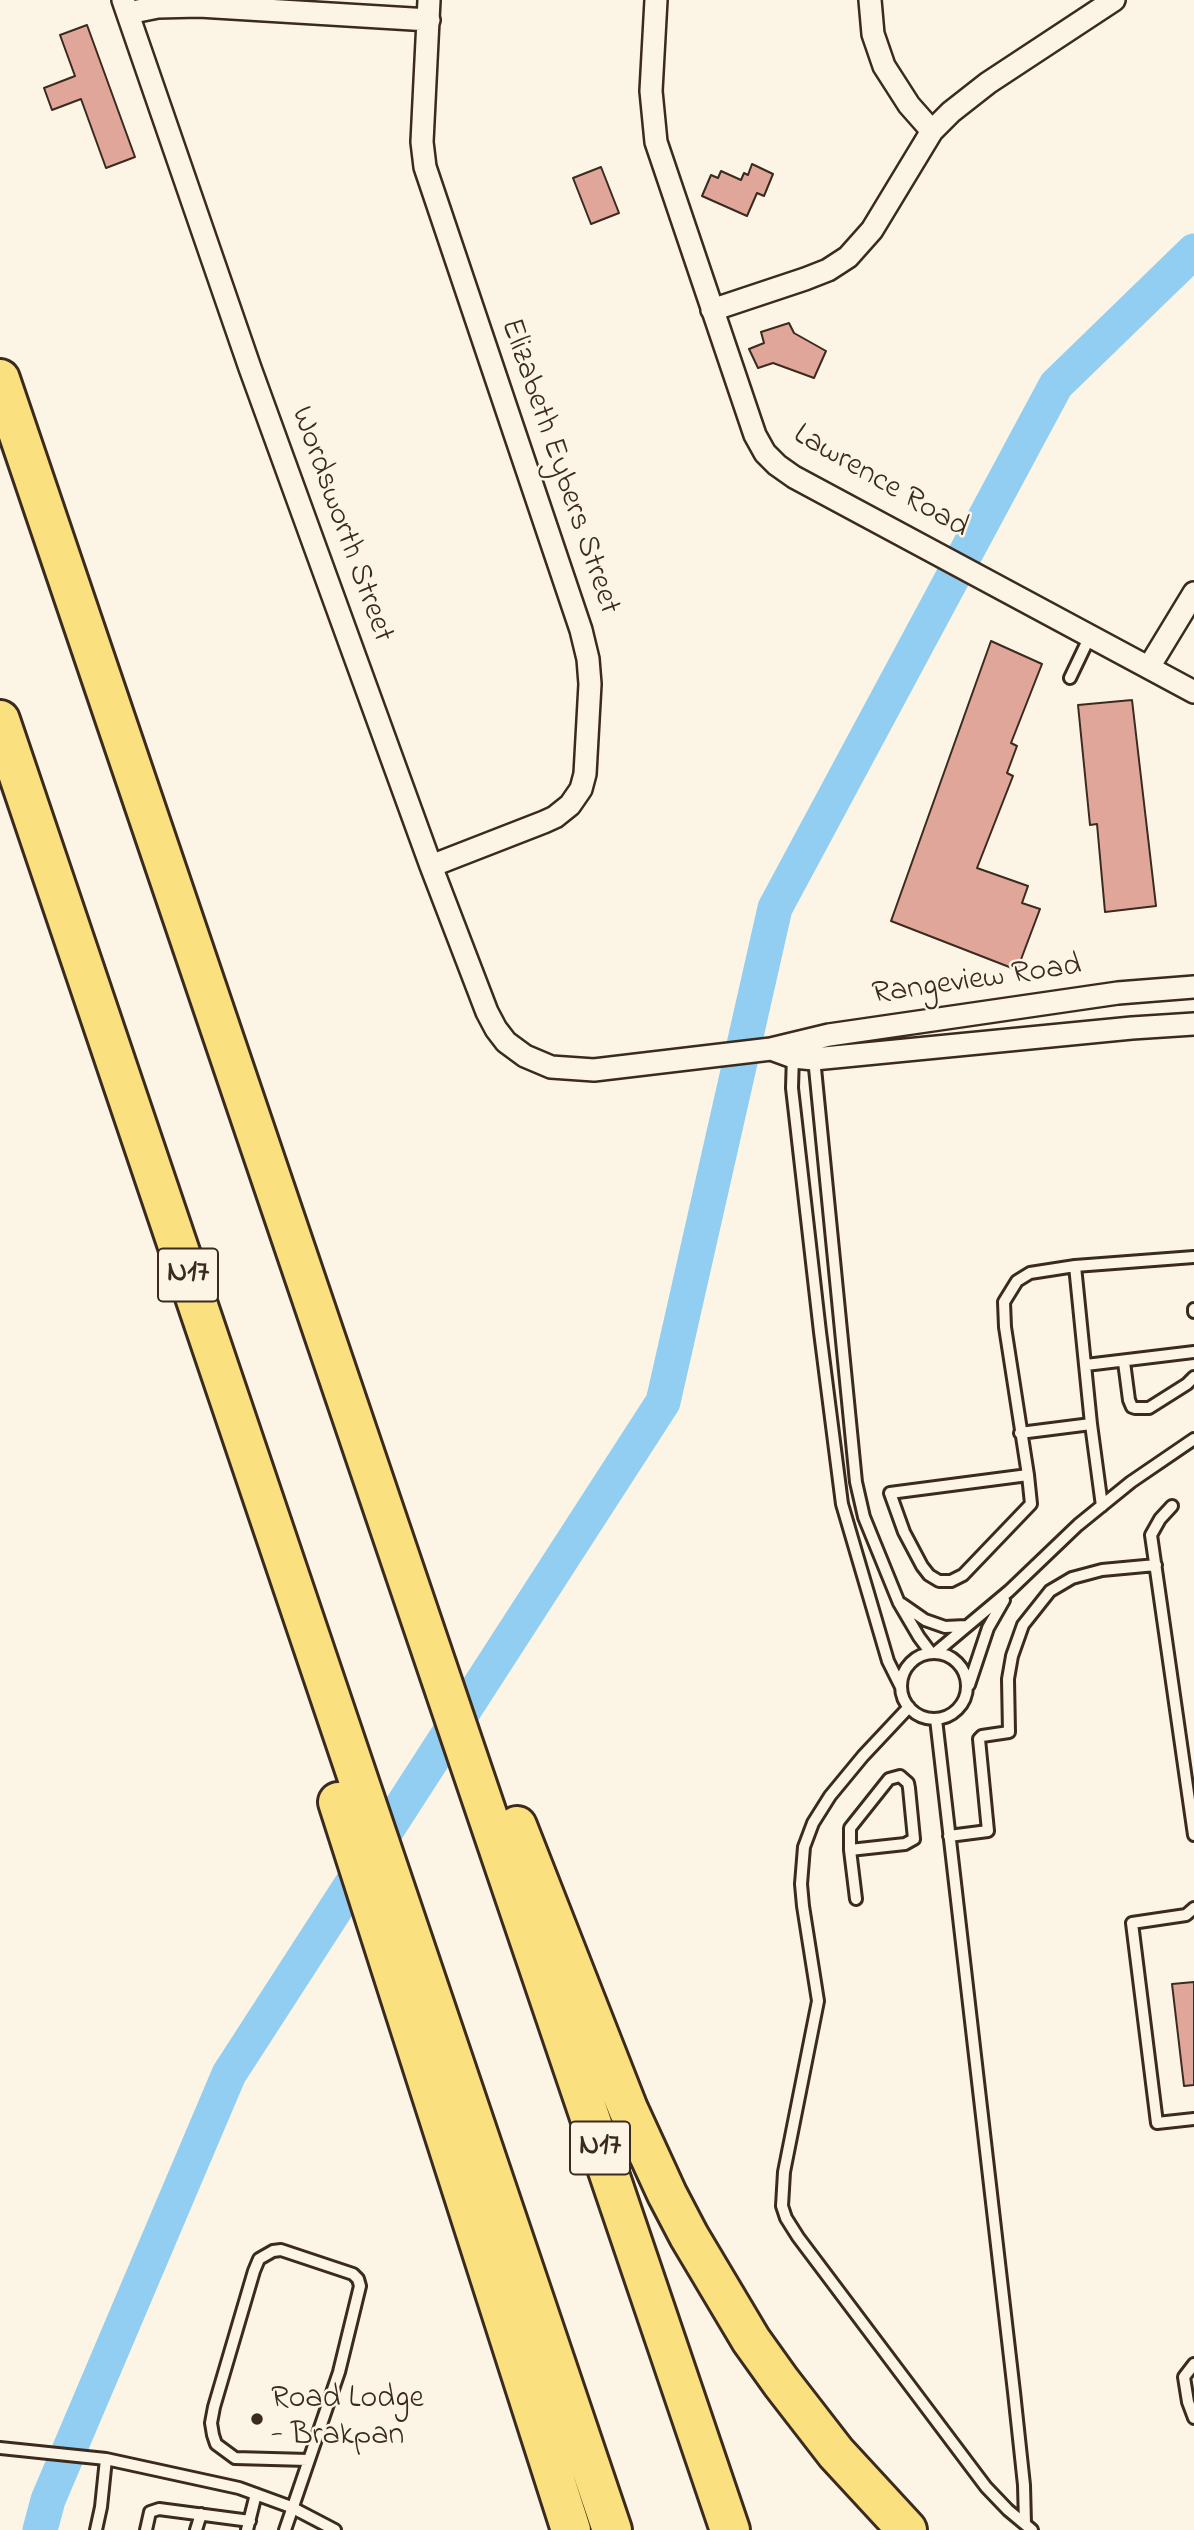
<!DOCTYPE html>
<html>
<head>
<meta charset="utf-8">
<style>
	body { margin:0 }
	canvas { display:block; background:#fcf5e5 }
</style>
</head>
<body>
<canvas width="1194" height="2530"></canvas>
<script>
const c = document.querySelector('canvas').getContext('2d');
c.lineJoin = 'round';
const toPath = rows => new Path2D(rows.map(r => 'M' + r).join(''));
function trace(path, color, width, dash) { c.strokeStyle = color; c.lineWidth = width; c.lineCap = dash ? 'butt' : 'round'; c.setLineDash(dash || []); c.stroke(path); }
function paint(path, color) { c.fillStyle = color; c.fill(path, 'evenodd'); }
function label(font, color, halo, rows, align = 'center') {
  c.font = font + ' "Indie Flower",sans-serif'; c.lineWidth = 5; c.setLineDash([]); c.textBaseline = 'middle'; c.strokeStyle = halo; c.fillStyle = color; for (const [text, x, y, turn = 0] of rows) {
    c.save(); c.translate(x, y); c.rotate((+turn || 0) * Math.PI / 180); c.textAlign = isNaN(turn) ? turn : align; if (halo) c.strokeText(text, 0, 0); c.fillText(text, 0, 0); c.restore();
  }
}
const river = toPath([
	[40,2530,48,2500,229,2074,663,1402,775,908,1056,385,1194,251]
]);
const building = toPath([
	[87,25,135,157,106,168,81,99,52,110,44,88,75,76,60,35,87,25],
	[752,164,773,174,764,196,757,193,747,216,702,196,711,175,718,178,721,171,741,180,744,173,748,175,752,164],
	[601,167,619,213,591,224,573,178,601,167],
	[789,323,794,333,826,351,814,378,773,363,758,368,749,349,764,343,761,332,789,323],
	[991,641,1042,664,1011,743,1017,746,1007,773,1013,776,977,868,1028,886,1022,903,1040,909,1017,970,891,921,991,641],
	[1132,700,1156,906,1105,912,1097,824,1090,825,1078,705,1132,700],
	[1194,1982,1194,2085,1184,2086,1172,1984,1194,1982]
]);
const lane = toPath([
	[1070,678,1091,634],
	[793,1055,792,1088,820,1332,842,1504,888,1661,901,1687],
	[814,1058,856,1482,864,1517,899,1603,919,1637,931,1653],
	[1075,1266,1091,1424,1102,1506],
	[1194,1309,1194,1312],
	[1124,1362,1129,1400,1132,1407,1135,1408,1149,1408,1187,1384,1194,1377],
	[1086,1365,1194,1352],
	[1020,1433,1091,1424],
	[1028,1475,890,1493,904,1532,922,1566,929,1575,939,1581,951,1581,963,1575,1031,1504,1028,1475,1005,1327,1004,1302,1017,1281,1030,1273,1075,1266,1194,1257],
	[1172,1506,1160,1519,1151,1535,1194,1835],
	[902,1604,925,1620,945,1627,966,1626],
	[935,1653,1009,1591,1078,1525,1131,1482,1194,1439],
	'901 1686a33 33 0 1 1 66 0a33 33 0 1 1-66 0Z',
	[969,1685,988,1628,1004,1600],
	[909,1707,863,1756,830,1796,813,1823,804,1847,801,1884,803,1906,818,2001,784,2172,782,2206,786,2218,798,2237,986,2487,1008,2510,1032,2530],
	[936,1719,1014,2392,1024,2485,1025,2524],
	[949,1836,988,1831,979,1739,982,1736,1009,1732,1008,1679,1012,1656,1023,1625,1050,1591,1072,1578,1102,1570,1156,1565],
	[850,1850,905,1844,914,1839,909,1788,908,1783,900,1776,889,1779,850,1828,850,1850,856,1899],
	[1194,1908,1186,1915,1132,1923,1157,2123,1194,2119],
	[1194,2364,1184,2377,1188,2402,1194,2418],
	[0,2448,106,2459,239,2488,291,2507,335,2530],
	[96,2530,101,2507,106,2459],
	[146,2530,150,2512,159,2509,250,2521],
	[196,2530,201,2514],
	[247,2530,256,2494],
	[285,2530,339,2372,360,2286,358,2279,353,2274,281,2250,273,2251,259,2259,254,2271,214,2407,211,2423,213,2435,216,2444,235,2458,308,2460]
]);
const street = toPath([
	[123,0,250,368,431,866,487,1012,496,1029,506,1042,525,1056,551,1067,594,1070,771,1049,829,1035,1118,993,1194,987],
	[429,0,422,142,425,167,581,630,588,659,590,684,585,774,581,789,570,805,555,817,544,822,431,866],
	[656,0,651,91,656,142,755,435,765,453,777,465,794,477,1194,692],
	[870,0,873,34,884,66,909,105,932,131],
	[128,13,158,7,199,6,429,20],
	[712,310,805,279,828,270,848,257,872,230,932,131,951,112,988,83,1114,0],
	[1149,667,1194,593],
	[771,1049,793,1057,814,1059,1132,1028,1194,1024]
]);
const highway = toPath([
	[0,379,730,2530],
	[0,720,612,2530],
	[338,1802,571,2530],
	[517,1826,628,2109,667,2194,689,2236,751,2340,781,2382,836,2453,907,2530]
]);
const markers = [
	[257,2419,7,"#3b2a1e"]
];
const shields = [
	[188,1275,60],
	[600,2148,60]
];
const shieldNames = [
	["N17",188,1275],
	["N17",600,2148]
];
const streetNames = [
	["Elizabeth Eybers Street",558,467,71],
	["Lawrence Road",880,483,30],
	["Wordsworth Street",340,525,70],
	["Rangeview Road",977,982,-8]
];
const poiNames = [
	["Road Lodge",271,2401],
	["- Brakpan",271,2438]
];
trace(river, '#92cef2', 35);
paint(building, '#dfa699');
trace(building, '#3b2a1e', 2);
trace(lane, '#3b2a1e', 16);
trace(street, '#3b2a1e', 26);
trace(highway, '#3b2a1e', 44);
trace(lane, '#fcf5e5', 10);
trace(street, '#fcf5e5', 21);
trace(highway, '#fbe080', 38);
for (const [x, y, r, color] of markers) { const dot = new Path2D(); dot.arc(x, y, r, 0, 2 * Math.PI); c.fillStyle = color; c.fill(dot); trace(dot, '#fcf5e5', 2.5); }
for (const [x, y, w] of shields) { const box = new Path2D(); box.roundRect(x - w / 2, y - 26.5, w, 53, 5); c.fillStyle = '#fcf5e5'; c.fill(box); trace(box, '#3b2a1e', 2); }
label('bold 30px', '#3b2a1e', null, shieldNames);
label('32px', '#3b2a1e', '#fcf5e5', streetNames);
label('32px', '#3b2a1e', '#fcf5e5', poiNames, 'left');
</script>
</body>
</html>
